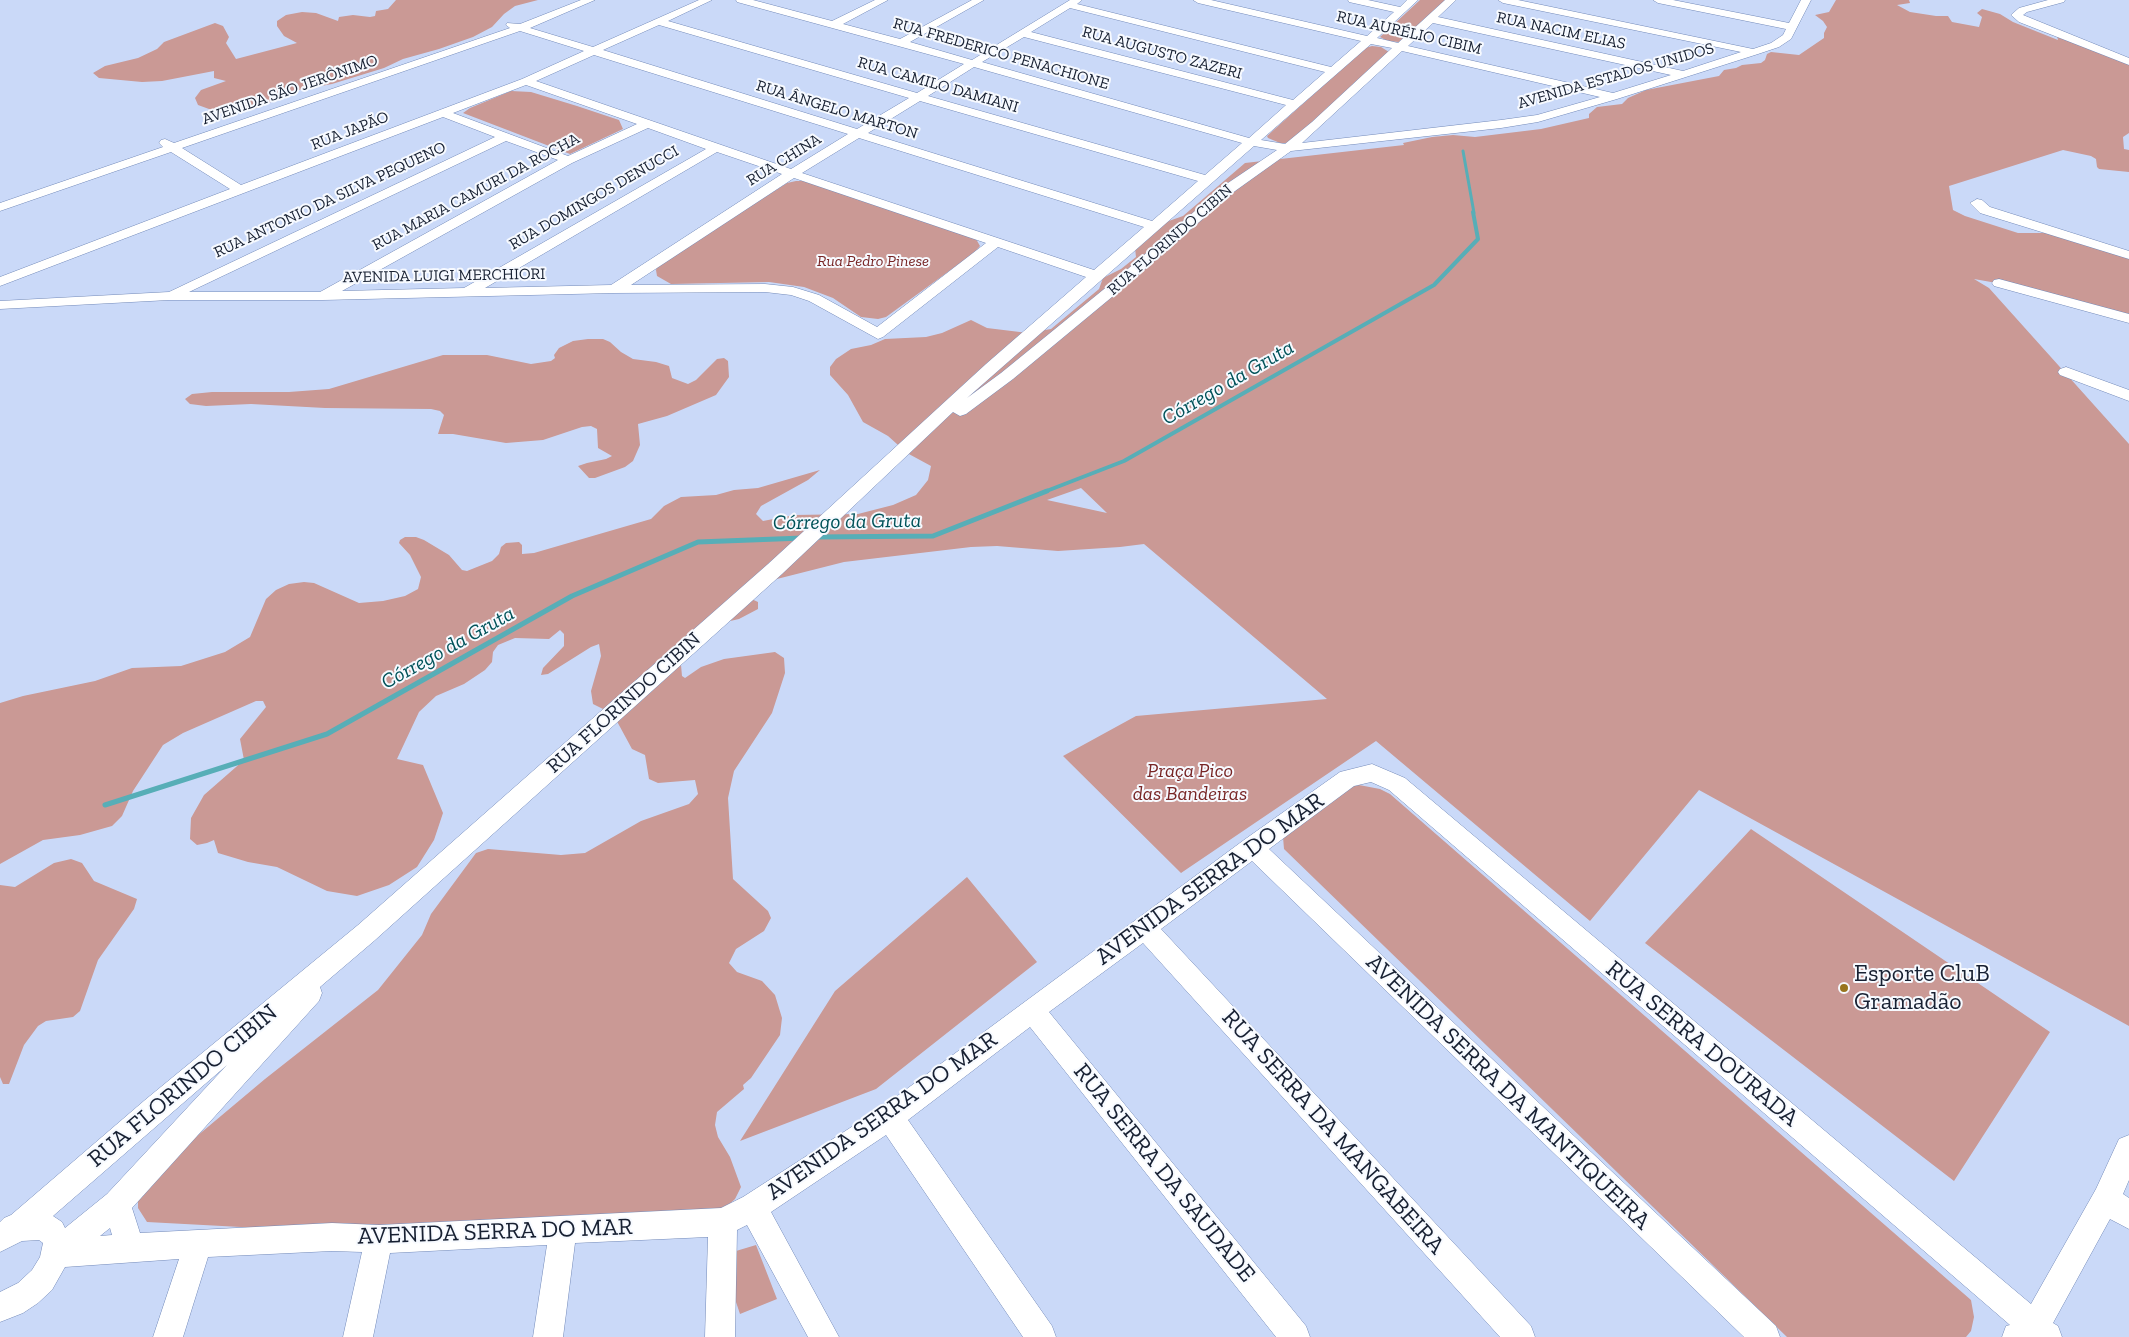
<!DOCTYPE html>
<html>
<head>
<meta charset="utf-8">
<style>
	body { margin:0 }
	canvas { display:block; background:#cad9f8 }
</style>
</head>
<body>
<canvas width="2129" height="1337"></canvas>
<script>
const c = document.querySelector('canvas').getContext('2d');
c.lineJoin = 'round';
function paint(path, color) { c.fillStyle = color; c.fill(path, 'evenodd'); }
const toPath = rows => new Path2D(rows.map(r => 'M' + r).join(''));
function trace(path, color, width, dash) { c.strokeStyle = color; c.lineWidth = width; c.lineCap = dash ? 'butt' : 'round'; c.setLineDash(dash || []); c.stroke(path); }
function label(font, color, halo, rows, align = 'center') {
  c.font = font + ' "Zilla Slab",serif'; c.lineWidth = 4; c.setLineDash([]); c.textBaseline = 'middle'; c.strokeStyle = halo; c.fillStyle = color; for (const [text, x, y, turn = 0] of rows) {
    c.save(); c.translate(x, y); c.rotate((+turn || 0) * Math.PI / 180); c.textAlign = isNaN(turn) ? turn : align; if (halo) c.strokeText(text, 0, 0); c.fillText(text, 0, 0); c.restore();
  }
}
const green = toPath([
	[396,0,538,0,515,6,504,14,492,27,473,37,439,49,403,59,384,68,332,84,299,90,257,108,238,112,220,113,198,105,195,98,201,90,226,81,214,78,214,71,162,81,142,82,99,78,93,73,105,66,138,58,157,49,164,42,215,23,223,26,229,37,226,43,236,59,297,43,284,36,277,26,277,21,286,15,302,12,316,13,338,21,339,17,353,15,370,17,375,16,376,11,388,9],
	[1420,0,1447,0,1399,42,1387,41,1382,38,1380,37],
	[1836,0,1909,0,1910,3,1897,5,1910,12,1936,16,1948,16,1952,22,1979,27,1982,17,1977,13,1982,9,2000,14,2013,22,2058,40,2057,36,2129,64,2129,133,2123,137,2124,149,2129,150,2129,172,2099,169,2097,167,2096,159,2091,156,2063,150,1949,186,1953,210,1965,216,2018,233,2052,233,2129,256,2129,318,2008,285,1974,279,1989,288,2129,444,2129,1026,1699,790,1590,921,1376,741,1181,873,1063,756,1136,716,1327,699,1144,544,1120,547,1058,551,997,546,971,547,844,562,769,581,745,596,758,602,758,609,739,619,717,624,681,665,682,676,685,678,701,667,724,659,775,652,784,658,785,673,772,713,734,771,728,798,733,879,768,911,771,918,764,931,736,949,729,963,737,972,762,981,775,995,782,1018,780,1035,751,1078,743,1085,744,1089,717,1112,715,1125,718,1137,730,1157,741,1187,735,1199,723,1210,316,1231,147,1222,138,1208,138,1197,153,1173,265,1079,378,990,422,935,431,914,476,853,488,849,561,855,585,853,641,821,689,804,698,794,695,780,658,783,649,779,645,755,632,749,613,714,593,704,591,691,601,656,599,644,591,647,548,674,541,675,543,668,564,646,564,634,560,630,549,639,515,638,498,645,493,652,492,662,485,670,464,684,436,696,419,712,397,759,423,765,443,813,434,840,417,867,389,885,357,896,327,891,277,867,248,862,218,853,214,840,207,843,197,845,190,839,191,818,204,795,244,760,240,739,266,707,263,701,256,701,183,733,163,745,133,791,122,816,112,826,80,835,43,840,0,864,0,703,23,696,95,681,132,668,181,666,225,652,250,637,266,599,276,590,289,584,304,582,314,583,359,603,383,601,405,596,418,589,421,577,410,555,399,543,400,540,405,537,416,537,424,540,449,555,462,570,467,571,492,561,499,554,501,547,506,543,519,542,522,545,522,554,534,553,651,519,664,506,681,497,716,495,734,490,758,488,820,470,808,480,761,506,756,514,763,521,794,515,858,514,893,505,916,495,928,480,931,466,907,453,888,436,863,422,848,395,830,375,830,367,836,359,851,349,871,345,885,339,926,337,942,333,971,320,987,328,1028,333,1051,329,1099,289,1103,278,1121,269,1136,257,1135,248,1166,222,1183,216,1245,163,1404,145,1403,143,1432,137,1453,135,1475,137,1541,129,1589,118,1589,114,1597,107,1622,104,1628,98,1646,90,1719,76,1724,70,1736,68,1742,65,1761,63,1765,60,1767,54,1771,52,1799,55,1824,38,1824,33,1827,27,1823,21,1815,15,1829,12],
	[1081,488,1107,513,1047,500],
	[1372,46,1381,47,1389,52,1290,143,1280,143,1268,138,1267,136,1365,48],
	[511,91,531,92,577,106,619,120,623,129,570,154,463,113,470,108],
	[796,181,805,181,976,239,980,246,974,253,886,317,878,319,861,317,833,298,804,287,769,282,671,284,657,276,656,270,658,264,787,183],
	[588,339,603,339,610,342,621,352,633,359,656,362,669,366,672,378,688,384,696,380,717,359,724,358,728,361,729,377,716,395,667,416,638,424,640,445,633,461,625,467,595,478,589,478,578,466,587,463,606,459,612,456,598,448,597,429,591,426,582,427,543,440,506,443,453,434,438,434,444,415,440,411,431,409,325,408,251,404,206,406,190,404,185,399,192,394,212,392,289,392,329,389,443,355,487,355,531,364,551,361,555,358,554,355,559,348,573,341],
	[1359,785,1380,789,1390,794,1971,1300,1974,1317,1971,1331,1966,1337,1787,1337,1284,849,1283,837,1349,787],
	[1751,829,2050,1032,1954,1181,1645,943],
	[71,859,82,863,94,881,137,899,134,909,98,960,80,1011,73,1017,46,1021,38,1026,24,1045,9,1084,3,1084,0,1077,0,885,15,887,54,863],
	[967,877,1037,962,876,1089,740,1141,835,991],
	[756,1245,777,1299,740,1314,733,1293,736,1251]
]);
const streamFar2 = toPath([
	[1463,151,1474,213]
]);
const streamFar1 = toPath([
	[1044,492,1124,461,1434,285,1478,239,1473,212]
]);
const stream = toPath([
	[816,537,933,536,1047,491],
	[105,805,327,734,572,596,698,542,803,538]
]);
const minor = toPath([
	[581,0,595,0,530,28,593,47,699,0,712,0,668,21,917,93,964,64,737,2,736,0,753,0,832,21,875,0,888,0,843,24,900,39,972,0,984,0,910,42,972,60,1070,0,1082,0,1077,4,1331,67,1361,41,1198,3,1193,0,1211,0,1367,36,1394,12,1349,2,1348,0,1368,0,1400,7,1407,0,1418,0,1377,38,1398,43,1445,0,1456,0,1438,17,1683,71,1741,52,1503,3,1498,0,1518,0,1753,49,1771,43,1783,35,1786,29,1658,3,1653,0,1673,0,1789,23,1801,0,1811,0,1791,39,1779,47,1758,54,1617,99,1538,122,1501,128,1291,151,1235,191,1124,287,1013,379,966,414,960,416,953,412,782,574,374,941,320,987,322,993,319,1001,132,1208,140,1233,332,1223,379,1225,721,1208,743,1197,881,1108,1244,840,1340,772,1372,764,1405,778,2031,1304,2096,1189,2119,1139,2129,1135,2129,1180,2123,1194,2129,1198,2129,1229,2110,1219,2053,1323,2058,1326,2062,1337,2002,1337,2006,1326,2010,1325,1389,790,1371,782,1354,786,1269,849,1776,1326,1780,1337,1744,1337,1252,861,1161,929,1531,1326,1535,1337,1500,1337,1143,943,1049,1012,1306,1326,1310,1337,1276,1337,1030,1027,908,1120,1052,1326,1056,1337,1023,1337,886,1135,771,1212,839,1337,808,1337,747,1225,737,1230,735,1337,705,1337,708,1237,575,1243,563,1337,533,1337,547,1245,390,1253,373,1337,343,1337,362,1252,332,1251,208,1257,183,1337,153,1337,179,1259,65,1267,52,1290,38,1303,23,1313,0,1322,0,1292,18,1283,32,1270,40,1257,43,1243,39,1240,22,1241,0,1252,0,1222,4,1218,11,1215,145,1100,358,925,768,564,986,364,1086,277,998,247,883,337,878,339,809,301,791,295,765,292,614,293,323,300,169,300,0,309,0,301,169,292,495,137,443,117,0,286,0,277,230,189,171,152,0,211,0,203,163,147,159,143,161,140,165,139,174,143,510,28,506,25,507,23,520,24,581,0],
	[1070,8,1325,72,1293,100,1031,32,1070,8],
	[1433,23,1671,75,1613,93,1408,46,1433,23],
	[659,25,909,98,857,129,603,50,659,25],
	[520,31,584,51,522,79,241,185,182,148,520,31],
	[1024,37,1286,105,1249,138,982,62,1024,37],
	[1371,44,1392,48,1312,122,1285,144,1261,140,1371,44],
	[1402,51,1600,97,1537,115,1501,120,1302,143,1402,51],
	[594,55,848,134,791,169,536,81,594,55],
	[974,67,1242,143,1205,175,928,96,974,67],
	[526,85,637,124,568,156,453,113,526,85],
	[920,101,1198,181,1152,221,868,133,920,101],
	[648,128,706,149,464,288,342,291,572,163,648,128],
	[859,138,1144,227,1094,270,802,173,859,138],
	[506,141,558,160,320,292,189,292,506,141],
	[1254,146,1277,150,1225,185,1114,281,1001,373,967,398,1254,146],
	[717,152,782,174,611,285,485,288,717,152],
	[794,178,986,243,877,327,819,295,793,287,765,284,631,285,794,178],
	[227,1065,107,1194,65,1228,62,1222,53,1216,227,1065],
	[110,1228,112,1235,100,1236,110,1228],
	[2048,0,2065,0,2064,2,2027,12,2023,15,2129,58,2129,65,2019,22,2011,15,2019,8,2048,0],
	[1977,199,1982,200,1990,207,2129,251,2129,259,1980,213,1970,203,1977,199],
	[1999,279,2129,314,2129,323,1994,286,1992,283,1994,280,1999,279],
	[2066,367,2129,390,2129,401,2060,375,2058,372,2060,369,2066,367]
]);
const markers = [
	[1844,988,5,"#98741e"]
];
const farStreetnames = [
	["RUA NACIM ELIAS",1561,31,12],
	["RUA AURÉLIO CIBIM",1409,33,13],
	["RUA AUGUSTO ZAZERI",1162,53,15],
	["RUA FREDERICO PENACHIONE",1001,54,16],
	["AVENIDA ESTADOS UNIDOS",1616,76,-16],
	["RUA CAMILO DAMIANI",938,85,16],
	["AVENIDA SÃO JERÔNIMO",290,90,-19],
	["RUA ÂNGELO MARTON",837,110,17],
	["RUA JAPÃO",350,131,-21],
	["RUA CHINA",784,160,-32],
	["RUA MARIA CAMURI DA ROCHA",476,192,-28],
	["RUA DOMINGOS DENUCCI",594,198,-30],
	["RUA ANTONIO DA SILVA PEQUENO",330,200,-25],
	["RUA FLORINDO CIBIN",1170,240,-41],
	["AVENIDA LUIGI MERCHIORI",444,276,-1]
];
const farParknames = [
	["Rua Pedro Pinese",873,261]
];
const streetNames = [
	["RUA FLORINDO CIBIN",624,703,-42]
];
const parkNames = [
	["Praça Pico",1190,771],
	["das Bandeiras",1190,794]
];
const waterNames = [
	["Córrego da Gruta",1228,383,-30],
	["Córrego da Gruta",847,522,-1],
	["Córrego da Gruta",448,648,-29]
];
const nearStreetnames = [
	["AVENIDA SERRA DO MAR",1210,879,-36],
	["RUA SERRA DOURADA",1702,1044,40],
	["RUA FLORINDO CIBIN",183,1086,-40],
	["AVENIDA SERRA DA MANTIQUEIRA",1508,1092,44],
	["AVENIDA SERRA DO MAR",882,1116,-35],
	["RUA SERRA DA MANGABEIRA",1333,1132,48],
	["RUA SERRA DA SAUDADE",1164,1173,51],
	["AVENIDA SERRA DO MAR",495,1232,-2]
];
const nearPoinames = [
	["Esporte CluB",1854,974],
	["Gramadão",1854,1002]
];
paint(green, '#ca9995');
trace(streamFar2, '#57aeb7', 3);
trace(streamFar1, '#57aeb7', 4);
trace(stream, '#57aeb7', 5);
trace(minor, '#738ab9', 1);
paint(minor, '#fff');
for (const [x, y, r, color] of markers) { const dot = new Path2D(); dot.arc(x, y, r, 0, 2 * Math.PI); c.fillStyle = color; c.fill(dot); trace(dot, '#f7faff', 2); }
label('16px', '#172032', '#f7faff', farStreetnames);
label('italic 16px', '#782626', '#f7faff', farParknames);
label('20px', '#172032', '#f7faff', streetNames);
label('italic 20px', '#782626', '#f7faff', parkNames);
label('italic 21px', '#005259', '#f7faff', waterNames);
label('24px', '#172032', '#f7faff', nearStreetnames);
label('24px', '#172032', '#f7faff', nearPoinames, 'left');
</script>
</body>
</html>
